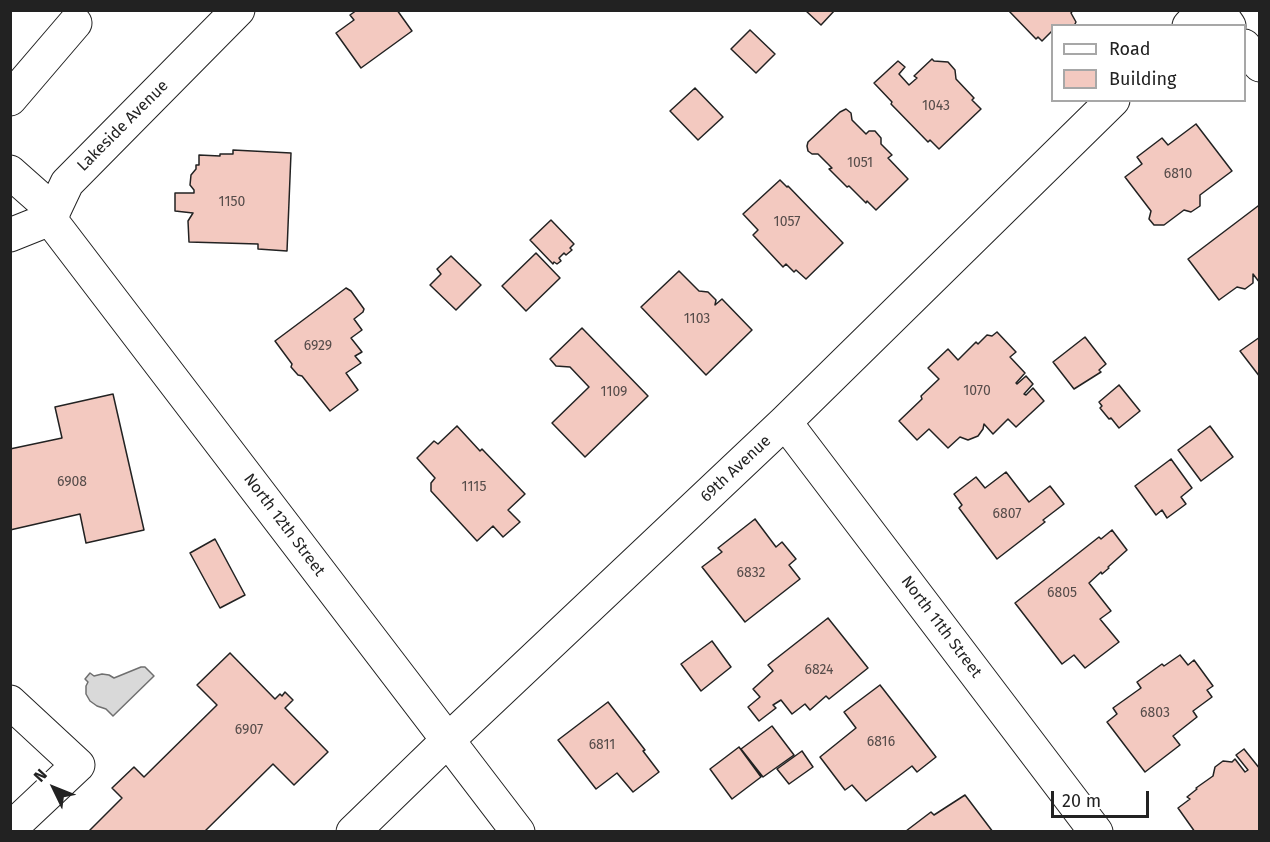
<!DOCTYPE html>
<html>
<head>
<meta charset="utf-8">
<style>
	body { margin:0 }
	#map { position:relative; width:1270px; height:842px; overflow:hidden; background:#fff; font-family:"Fira Sans",sans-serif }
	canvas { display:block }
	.frame { position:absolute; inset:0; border:12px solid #222; pointer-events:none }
	.legend { position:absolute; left:1051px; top:24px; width:195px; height:78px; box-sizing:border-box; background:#fff; border:2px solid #a7a7a7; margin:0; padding:8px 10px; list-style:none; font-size:18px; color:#222 }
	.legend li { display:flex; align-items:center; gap:12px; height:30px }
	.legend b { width:30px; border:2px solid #a7a7a7 }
	.north { position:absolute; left:24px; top:758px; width:60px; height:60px; -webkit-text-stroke:4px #fff; paint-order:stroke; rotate:313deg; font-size:16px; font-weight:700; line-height:24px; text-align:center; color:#222 }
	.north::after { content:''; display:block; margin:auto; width:21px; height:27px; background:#222; clip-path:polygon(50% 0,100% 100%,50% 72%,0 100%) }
	.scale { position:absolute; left:1051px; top:791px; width:98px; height:27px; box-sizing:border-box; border:3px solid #222; border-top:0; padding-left:8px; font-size:18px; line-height:21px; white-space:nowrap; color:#222; -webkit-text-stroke:4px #fff; paint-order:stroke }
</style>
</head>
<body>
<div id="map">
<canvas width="1270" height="842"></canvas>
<div class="frame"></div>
<ul class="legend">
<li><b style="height:8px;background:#fff"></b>Road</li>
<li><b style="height:16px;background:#f3c9c0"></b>Building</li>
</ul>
<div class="north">N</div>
<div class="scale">20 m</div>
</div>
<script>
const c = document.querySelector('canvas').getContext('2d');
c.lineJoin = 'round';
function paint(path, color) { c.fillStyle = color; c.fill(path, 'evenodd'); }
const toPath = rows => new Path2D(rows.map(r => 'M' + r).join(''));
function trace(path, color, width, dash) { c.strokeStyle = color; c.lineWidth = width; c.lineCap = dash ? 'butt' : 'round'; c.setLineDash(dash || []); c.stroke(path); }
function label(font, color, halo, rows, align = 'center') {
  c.font = font + ' "Fira Sans",sans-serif'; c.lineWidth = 4.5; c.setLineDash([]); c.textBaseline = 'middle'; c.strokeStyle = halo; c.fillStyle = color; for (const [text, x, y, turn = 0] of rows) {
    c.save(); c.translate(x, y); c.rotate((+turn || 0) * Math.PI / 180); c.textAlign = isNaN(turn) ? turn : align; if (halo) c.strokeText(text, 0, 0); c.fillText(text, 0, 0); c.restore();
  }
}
const water = toPath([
	[141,667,145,667,154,676,113,716,106,709,97,706,90,701,86,694,86,686,88,682,85,679,90,673,94,676,102,674,109,675,114,678,141,667]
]);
const building = toPath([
	[357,10,397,10,412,31,361,68,336,33,354,20,350,15,357,10],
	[805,10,835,10,821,25,805,10],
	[1008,10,1073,10,1071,13,1076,22,1074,26,1052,26,1052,31,1042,41,1038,37,1036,39,1008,10],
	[750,30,775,54,756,73,731,49,750,30],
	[932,59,934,61,948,62,955,70,956,79,974,98,972,100,981,109,939,149,930,140,928,142,891,104,892,102,874,83,898,61,905,67,899,74,909,85,917,78,914,76,932,59],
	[695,88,723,117,698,140,670,111,695,88],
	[846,109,851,113,852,120,866,134,869,131,875,131,881,138,881,144,892,155,888,158,908,179,876,210,867,201,866,203,849,186,847,187,829,169,832,168,818,154,812,154,808,151,807,146,808,142,840,112,846,109],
	[1196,124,1232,171,1200,195,1200,206,1191,212,1184,210,1164,225,1154,225,1149,219,1151,211,1125,177,1142,164,1137,157,1162,138,1168,145,1196,124],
	[233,150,291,153,287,251,258,249,258,244,189,242,188,221,193,213,175,211,175,193,194,193,194,190,190,185,191,175,196,169,196,165,199,165,199,155,220,156,220,154,233,154,233,150],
	[780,180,787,187,788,186,843,243,806,279,796,270,794,272,786,264,783,267,753,235,758,230,743,214,780,180],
	[1258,206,1260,208,1260,283,1253,274,1253,283,1245,289,1237,287,1219,300,1188,259,1258,206],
	[551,220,574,244,570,248,572,250,566,255,564,253,559,258,561,261,557,264,554,262,553,264,530,240,551,220],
	[536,253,560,278,526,311,502,286,536,253],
	[451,256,481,285,456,310,430,285,441,274,437,269,451,256],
	[679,271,699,291,708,292,716,300,715,305,722,299,752,330,706,375,641,307,679,271],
	[346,288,351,291,364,309,363,312,354,319,362,330,351,338,362,352,355,356,361,363,346,373,358,390,330,411,302,376,298,375,291,367,292,364,275,341,346,288],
	[582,328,648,396,585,457,552,423,589,387,570,367,556,366,550,359,582,328],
	[997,332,1016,352,1010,357,1025,373,1016,383,1017,384,1026,376,1033,384,1024,394,1026,395,1033,388,1044,401,1016,427,1008,419,993,434,984,424,983,429,978,436,968,440,960,437,948,448,929,429,917,440,899,421,922,399,921,396,939,379,928,368,948,349,958,360,976,342,978,344,987,335,992,336,997,332],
	[1085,337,1106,364,1099,370,1101,372,1074,389,1053,362,1085,337],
	[1260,337,1260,377,1240,351,1260,337],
	[1119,385,1140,411,1119,428,1111,418,1109,419,1100,408,1102,406,1099,402,1119,385],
	[113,394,144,530,86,543,80,514,10,530,10,449,62,438,55,407,113,394],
	[457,426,480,451,482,449,525,494,508,510,520,522,503,537,493,526,477,541,431,491,431,483,435,478,417,458,434,441,438,444,457,426],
	[1210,426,1233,457,1201,481,1178,450,1210,426],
	[1171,459,1192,488,1181,497,1186,504,1167,518,1162,510,1156,515,1135,486,1171,459],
	[1006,472,1029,502,1050,486,1064,504,1043,520,1045,522,997,559,959,508,962,505,954,494,976,477,985,488,1006,472],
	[755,519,776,547,782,542,796,559,789,565,800,579,745,622,702,567,722,552,718,548,755,519],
	[1112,530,1127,550,1108,567,1109,568,1102,574,1101,572,1089,583,1111,611,1100,619,1119,642,1085,668,1074,655,1062,664,1015,603,1099,537,1101,539,1112,530],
	[215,539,245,595,220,608,190,553,215,539],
	[828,618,868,668,829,699,826,696,810,710,805,704,792,714,781,700,773,705,776,708,759,721,748,707,760,697,753,689,773,671,768,665,828,618],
	[712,641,731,667,701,691,681,664,712,641],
	[230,653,275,699,280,694,282,696,285,692,293,700,285,708,328,752,294,785,273,764,204,832,88,832,122,798,112,788,134,767,144,777,217,705,197,685,230,653],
	[1180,655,1188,665,1194,660,1213,686,1207,690,1212,697,1193,711,1197,717,1173,736,1180,745,1145,772,1107,722,1117,714,1113,708,1141,688,1137,682,1162,664,1164,666,1180,655],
	[880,685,936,757,917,772,912,766,866,801,852,785,845,790,820,757,856,728,844,712,880,685],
	[608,702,645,750,643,751,659,772,633,792,617,773,596,789,558,740,608,702],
	[772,726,794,755,763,777,741,749,772,726],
	[739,747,761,777,732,799,710,769,739,747],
	[1244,749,1260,769,1260,832,1195,832,1178,808,1190,799,1187,797,1197,789,1196,788,1213,776,1215,767,1223,761,1232,762,1235,759,1245,772,1248,770,1236,755,1244,749],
	[802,751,813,767,789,784,777,769,802,751],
	[965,795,993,832,906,831,931,812,934,815,965,795]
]);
const minor = toPath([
	[1218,10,1229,26],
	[1189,26,1204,10],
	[1244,46,1260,65],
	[10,99,75,23],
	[10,172,54,211],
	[50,219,518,832],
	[10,235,50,219,67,183,238,10],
	[785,422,1096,832],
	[10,702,78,765,10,829],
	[353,832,448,740,785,422,1113,100]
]);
const numberNames = [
	["1043",936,106],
	["1051",860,163],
	["6810",1178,174],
	["1150",232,202],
	["1057",787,222],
	["1103",697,319],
	["6929",318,346],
	["1070",977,391],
	["1109",614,392],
	["6908",72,482],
	["1115",474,487],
	["6807",1007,514],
	["6832",751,573],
	["6805",1062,593],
	["6824",819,670],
	["6803",1155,713],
	["6907",249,730],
	["6816",881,742],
	["6811",602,745]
];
const streetNames = [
	["Lakeside Avenue",123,126,-45],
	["69th Avenue",736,469,-43],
	["North 12th Street",284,525,53],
	["North 11th Street",941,627,53]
];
paint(water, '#d9d9d9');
trace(water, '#6f6f6f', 1.5);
paint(building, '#f3c9c0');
trace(building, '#222', 1.5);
trace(minor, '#222', 35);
trace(minor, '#fff', 33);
label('14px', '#564c4a', null, numberNames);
label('16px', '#222', '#fff', streetNames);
</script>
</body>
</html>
